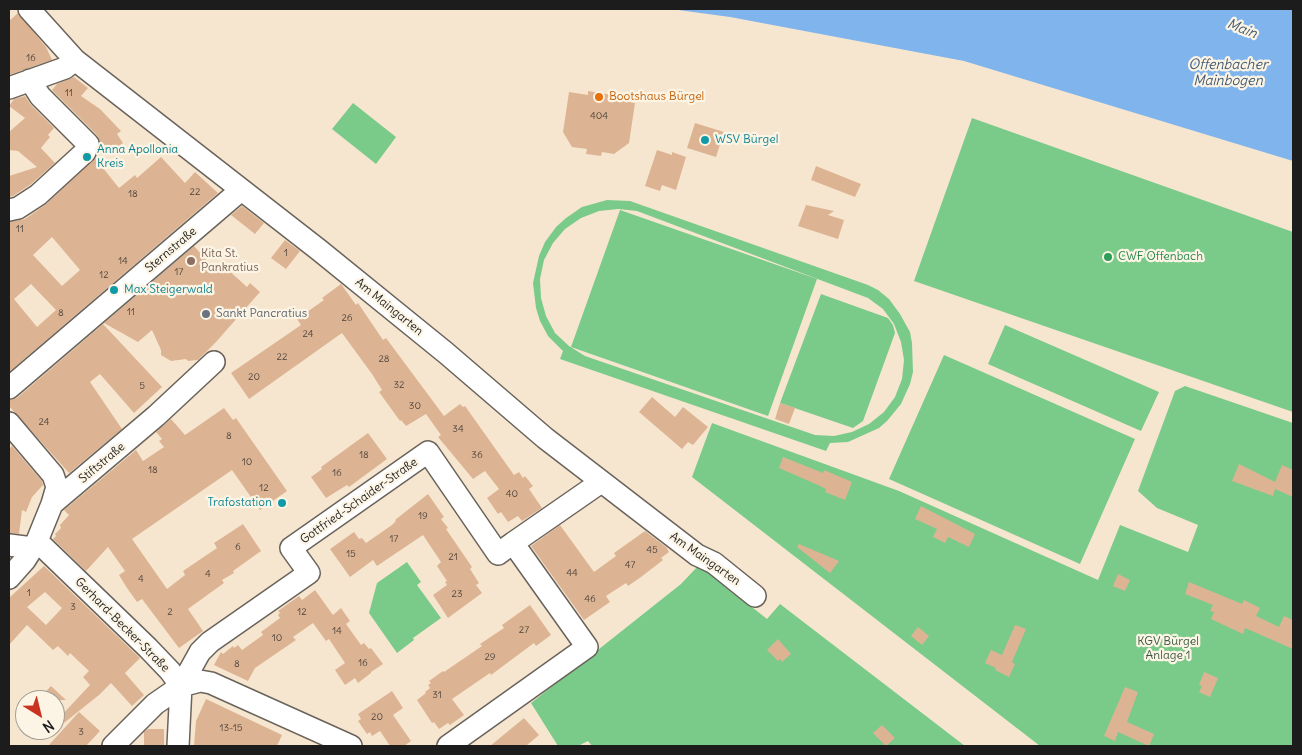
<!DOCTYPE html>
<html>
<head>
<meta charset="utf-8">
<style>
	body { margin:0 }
	#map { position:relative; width:1302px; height:755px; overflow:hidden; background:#f7e6cf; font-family:Delius,sans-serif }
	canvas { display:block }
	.frame { position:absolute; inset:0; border:10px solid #1c1c1c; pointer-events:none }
	.north { position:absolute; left:15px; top:690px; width:50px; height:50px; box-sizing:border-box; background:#fcf5e5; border:1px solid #a29e95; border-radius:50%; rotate:144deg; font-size:14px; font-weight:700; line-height:20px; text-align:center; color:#1c1c1c }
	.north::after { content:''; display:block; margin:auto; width:18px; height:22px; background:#c8321e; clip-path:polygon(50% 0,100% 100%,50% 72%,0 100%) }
</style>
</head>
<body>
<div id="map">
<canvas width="1302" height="755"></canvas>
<div class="frame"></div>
<div class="north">N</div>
</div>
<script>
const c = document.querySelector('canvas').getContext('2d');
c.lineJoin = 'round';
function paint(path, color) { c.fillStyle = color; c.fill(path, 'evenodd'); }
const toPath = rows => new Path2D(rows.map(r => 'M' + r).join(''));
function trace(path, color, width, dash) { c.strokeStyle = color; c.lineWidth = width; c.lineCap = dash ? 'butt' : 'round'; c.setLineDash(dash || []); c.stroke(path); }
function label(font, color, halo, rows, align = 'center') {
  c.font = font + ' Delius,sans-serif'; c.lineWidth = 4.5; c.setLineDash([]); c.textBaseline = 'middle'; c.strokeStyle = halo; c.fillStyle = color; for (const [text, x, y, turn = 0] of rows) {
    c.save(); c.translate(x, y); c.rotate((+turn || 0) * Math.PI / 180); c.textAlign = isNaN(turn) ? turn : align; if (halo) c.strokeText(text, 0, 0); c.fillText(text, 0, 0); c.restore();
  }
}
const green = toPath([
	[353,103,396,137,376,164,332,129],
	[972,118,1293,232,1293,412,914,281],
	[607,200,630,201,868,285,878,290,889,299,900,314,910,332,912,343,913,372,910,384,901,404,887,421,879,428,848,442,830,443,826,451,560,359,563,351,548,336,540,321,536,308,533,283,539,256,545,242,556,227,566,218,582,207],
	[618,209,637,211,868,298,883,309,894,324,901,342,904,360,902,379,895,397,884,412,869,424,852,432,834,436,815,435,585,356,569,346,555,333,546,316,541,298,540,279,544,260,553,243,565,229,581,218,599,211],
	[620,210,817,279,768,416,571,347],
	[821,294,888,318,893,325,895,333,863,421,853,428,780,403],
	[1005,325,1159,392,1141,431,988,364],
	[944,355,1135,439,1080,564,889,479],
	[1185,386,1293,423,1293,746,1040,746,692,477,712,423,899,491,1098,580,1120,525,1188,552,1198,525,1157,508,1138,491,1175,391],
	[407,562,421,582,417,585,441,618,413,638,414,640,397,653,369,613,377,583],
	[699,565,767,619,780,604,965,746,592,746,588,741,578,746,558,746,531,703,681,584]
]);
const water = toPath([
	[671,9,1293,9,1293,161,964,61,730,17]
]);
const building = toPath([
	[18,13,46,47,52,60,9,75,9,21],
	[74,77,88,88,81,96,100,109,121,131,117,134,123,143,108,153,100,146,100,141,97,135,52,90,57,84],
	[588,91,618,96,617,100,635,103,629,143,614,154,602,152,601,156,586,154,587,149,572,147,563,132,569,92,588,95],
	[25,96,31,105,54,128,48,135,50,137,41,148,55,163,30,185,13,196,9,197,9,176,37,167,18,151,9,150,9,132,25,118,9,106,14,99],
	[695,123,724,132,716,157,687,148],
	[657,150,672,155,672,152,686,157,676,190,662,185,660,191,645,186],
	[161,157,185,183,195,172,218,193,9,372,9,222,25,219,45,205,95,158,119,188,135,175,137,178],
	[52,237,80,270,62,286,33,255],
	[31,284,56,310,37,327,14,299],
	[816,166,861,184,855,197,811,180],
	[806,205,834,211,828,215,844,220,838,239,798,226],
	[242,206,264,223,255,234,231,215],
	[285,240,300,251,286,269,271,258],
	[194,246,207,261,217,268,218,267,222,271,225,267,247,287,250,283,260,292,216,342,198,360,188,361,186,359,171,361,161,355,161,350,152,330,138,342,104,323],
	[341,284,356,305,358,303,383,340,386,338,444,416,460,404,463,407,465,406,514,475,519,472,523,478,525,476,533,486,529,489,542,508,522,521,518,516,508,522,501,512,498,514,487,498,499,489,485,471,473,479,438,437,441,435,426,414,406,426,401,420,400,421,379,392,382,390,372,374,342,333,249,399,231,373,301,325,297,319,324,300,322,298],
	[103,324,162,387,134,413,100,374,90,382,122,429,69,473,9,406,9,400,17,398],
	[652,397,675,417,683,407,708,427,693,445,688,442,682,449,639,412],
	[780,403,795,408,789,424,775,419],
	[224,408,233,420,236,418,287,491,260,510,232,470,132,539,167,589,185,575,183,571,217,548,214,543,243,524,261,551,233,571,234,573,222,580,224,583,188,609,203,631,179,648,142,599,137,602,127,588,119,575,125,571,108,547,86,571,53,539,56,536,55,534,61,528,60,525,69,515,64,510,136,450,143,461,164,447,159,441,162,439,156,432,171,419,185,435],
	[368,433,387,459,349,487,347,485,326,498,311,477,322,469,321,467],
	[12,446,42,481,43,485,32,497,26,512,22,510,19,534,9,533,9,449],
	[783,457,823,473,824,470,852,482,845,500,825,492,826,489,818,485,779,468],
	[1239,464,1275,482,1282,465,1293,470,1293,497,1275,489,1273,496,1232,481],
	[428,494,444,517,441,519,448,528,446,529,472,567,470,569,479,583,476,585,482,593,448,618,433,595,447,585,445,582,447,581,437,566,441,562,423,535,377,566,373,560,350,577,330,549,354,532,359,539,362,538,366,543,392,525,396,521,395,520],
	[921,506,975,534,969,547,948,537,945,543,933,537,937,529,915,519],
	[560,525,594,572,616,556,614,553,645,531,666,547,669,552,661,558,663,560,641,577,628,586,626,583,606,596,610,602,584,620,531,546],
	[799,544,839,561,830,573,797,547],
	[44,566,140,658,125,673,144,695,132,706,111,683,99,695,64,723,59,718,90,685,83,677,89,671,70,653,68,656,58,646,53,650,27,625,9,645,9,598],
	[45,592,62,608,46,625,27,607],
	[1118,574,1130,580,1125,591,1113,586],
	[1189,582,1242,604,1244,600,1260,608,1256,616,1279,627,1284,616,1293,620,1293,649,1245,628,1243,634,1211,619,1214,612,1210,611,1213,605,1185,594],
	[315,590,333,615,341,608,350,621,346,624,361,645,364,643,369,649,371,648,383,664,371,672,371,673,358,683,355,678,345,685,335,670,345,663,329,639,326,641,313,623,293,637,296,640,255,668,248,681,214,665,221,652,223,654,233,646,234,648,238,645,242,650,263,635,261,632,280,618,278,615,280,613,278,611,299,596,302,600],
	[530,605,551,635,536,646,534,643,491,675,490,673,452,699,464,715,450,725,448,723,439,729,434,722,432,723,417,700,426,693,425,692,430,688,428,685,431,683,429,681,443,671,444,672,482,646,480,644,504,628,502,625],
	[1015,625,1026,629,1012,662,1015,664,1009,677,995,670,996,668,985,663,991,650,1002,655],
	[918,627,929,636,922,645,911,636],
	[778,639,791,654,782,662,780,659,778,661,767,650],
	[1204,672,1218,678,1210,697,1199,692,1202,686,1199,685],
	[51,686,66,700,38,700],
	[1125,687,1138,692,1127,722,1154,734,1149,746,1118,732,1115,741,1104,736],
	[392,691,403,708,393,715,411,741,404,746,390,746,380,731,372,736,370,732,367,734,358,721,361,719,358,714],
	[206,699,282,735,277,746,194,746,196,721],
	[79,712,100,731,86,746,48,746],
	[524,718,539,735,526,746,490,746],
	[882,725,895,738,886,746,873,733],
	[148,729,164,729,164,746,144,746,144,732]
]);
const minor = toPath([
	[29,9,75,60,319,250,446,353,545,438,697,555,714,563,755,596],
	[9,88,65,68,75,60],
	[9,210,18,208,38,195,85,152,88,144,40,96,30,80],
	[9,388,241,190],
	[9,423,53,475,57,487,52,504],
	[37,541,148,648,170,671,181,686,200,681,211,683,351,746],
	[9,545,33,548],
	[9,578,25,560,37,541,52,504,156,416,214,362],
	[113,746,155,704,181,686],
	[178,746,181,686,200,652,210,642,309,573,291,548,428,452,498,554,513,543],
	[448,746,587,647,513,543,601,482]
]);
const markers = [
	[599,97,5,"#e8710a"],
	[705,140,5,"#0f9aa8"],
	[87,157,5,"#0f9aa8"],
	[1108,257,5,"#2e9e5b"],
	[191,261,5,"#8d6e63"],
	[114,290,5,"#0f9aa8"],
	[206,314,5,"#6b7280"],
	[282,503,5,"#0f9aa8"]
];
const numberNames = [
	["16",31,58],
	["11",69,93],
	["404",599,116],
	["22",195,192],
	["18",133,194],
	["11",20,229],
	["1",286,253],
	["14",123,261],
	["17",179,272],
	["12",104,275],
	["11",131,312],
	["8",61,313],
	["26",347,318],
	["24",308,334],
	["22",282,357],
	["28",384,359],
	["20",254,377],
	["32",399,385],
	["5",142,386],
	["30",415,406],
	["24",44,422],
	["34",458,429],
	["8",229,436],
	["18",364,455],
	["36",477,455],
	["10",247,462],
	["18",153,470],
	["16",337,473],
	["12",264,488],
	["40",512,494],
	["19",423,516],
	["17",394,539],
	["6",238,547],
	["45",652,550],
	["15",351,554],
	["21",453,557],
	["47",630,565],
	["44",572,573],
	["4",208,574],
	["4",141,579],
	["1",29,593],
	["23",457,594],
	["46",590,599],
	["3",73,607],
	["2",170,612],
	["12",302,612],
	["27",524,630],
	["14",337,631],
	["10",277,638],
	["29",490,657],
	["16",363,663],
	["8",237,664],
	["31",437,695],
	["20",377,717],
	["13-15",231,728],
	["3",81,732]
];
const foodNames = [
	["Bootshaus Bürgel",609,97]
];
const cultureNames = [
	["WSV Bürgel",715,140],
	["Anna Apollonia",97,150],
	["Kreis",97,164],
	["Max Steigerwald",124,290],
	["Trafostation",272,503,"right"]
];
const streetNames = [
	["Sternstraße",171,250,-40],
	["Am Maingarten",389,307,39],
	["Stiftstraße",102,463,-40],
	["Gottfried-Schaider-Straße",359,501,-35],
	["Am Maingarten",705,559,35],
	["Gerhard-Becker-Straße",122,625,45]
];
const educationNames = [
	["Kita St.",201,254],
	["Pankratius",201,268]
];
const leisureNames = [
	["CWF Offenbach",1118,257]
];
const worshipNames = [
	["Sankt Pancratius",216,314]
];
const parkNames = [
	["KGV Bürgel",1168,642],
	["Anlage 1",1168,656]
];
const waterNames = [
	["Main",1242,29,22],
	["Offenbacher",1228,65],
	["Mainbogen",1228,81]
];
paint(green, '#7aca8a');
paint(water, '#80b4ed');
paint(building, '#ddb493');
trace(minor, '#69635b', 24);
trace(minor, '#fff', 21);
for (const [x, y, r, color] of markers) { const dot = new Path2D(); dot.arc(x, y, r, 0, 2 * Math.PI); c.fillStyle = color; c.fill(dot); trace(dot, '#fcf5e5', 2); }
label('10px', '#4c423a', null, numberNames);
label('12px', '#c56008', '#fcf5e5', foodNames, 'left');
label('12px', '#0d838f', '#fcf5e5', cultureNames, 'left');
label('12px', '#1c1c1c', '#fcf5e5', streetNames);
label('12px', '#785e54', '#fcf5e5', educationNames, 'left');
label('12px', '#27864d', '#fcf5e5', leisureNames, 'left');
label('12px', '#5b616d', '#fcf5e5', worshipNames, 'left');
label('12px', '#3d5942', '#fcf5e5', parkNames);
label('italic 14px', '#445970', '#fcf5e5', waterNames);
</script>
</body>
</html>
